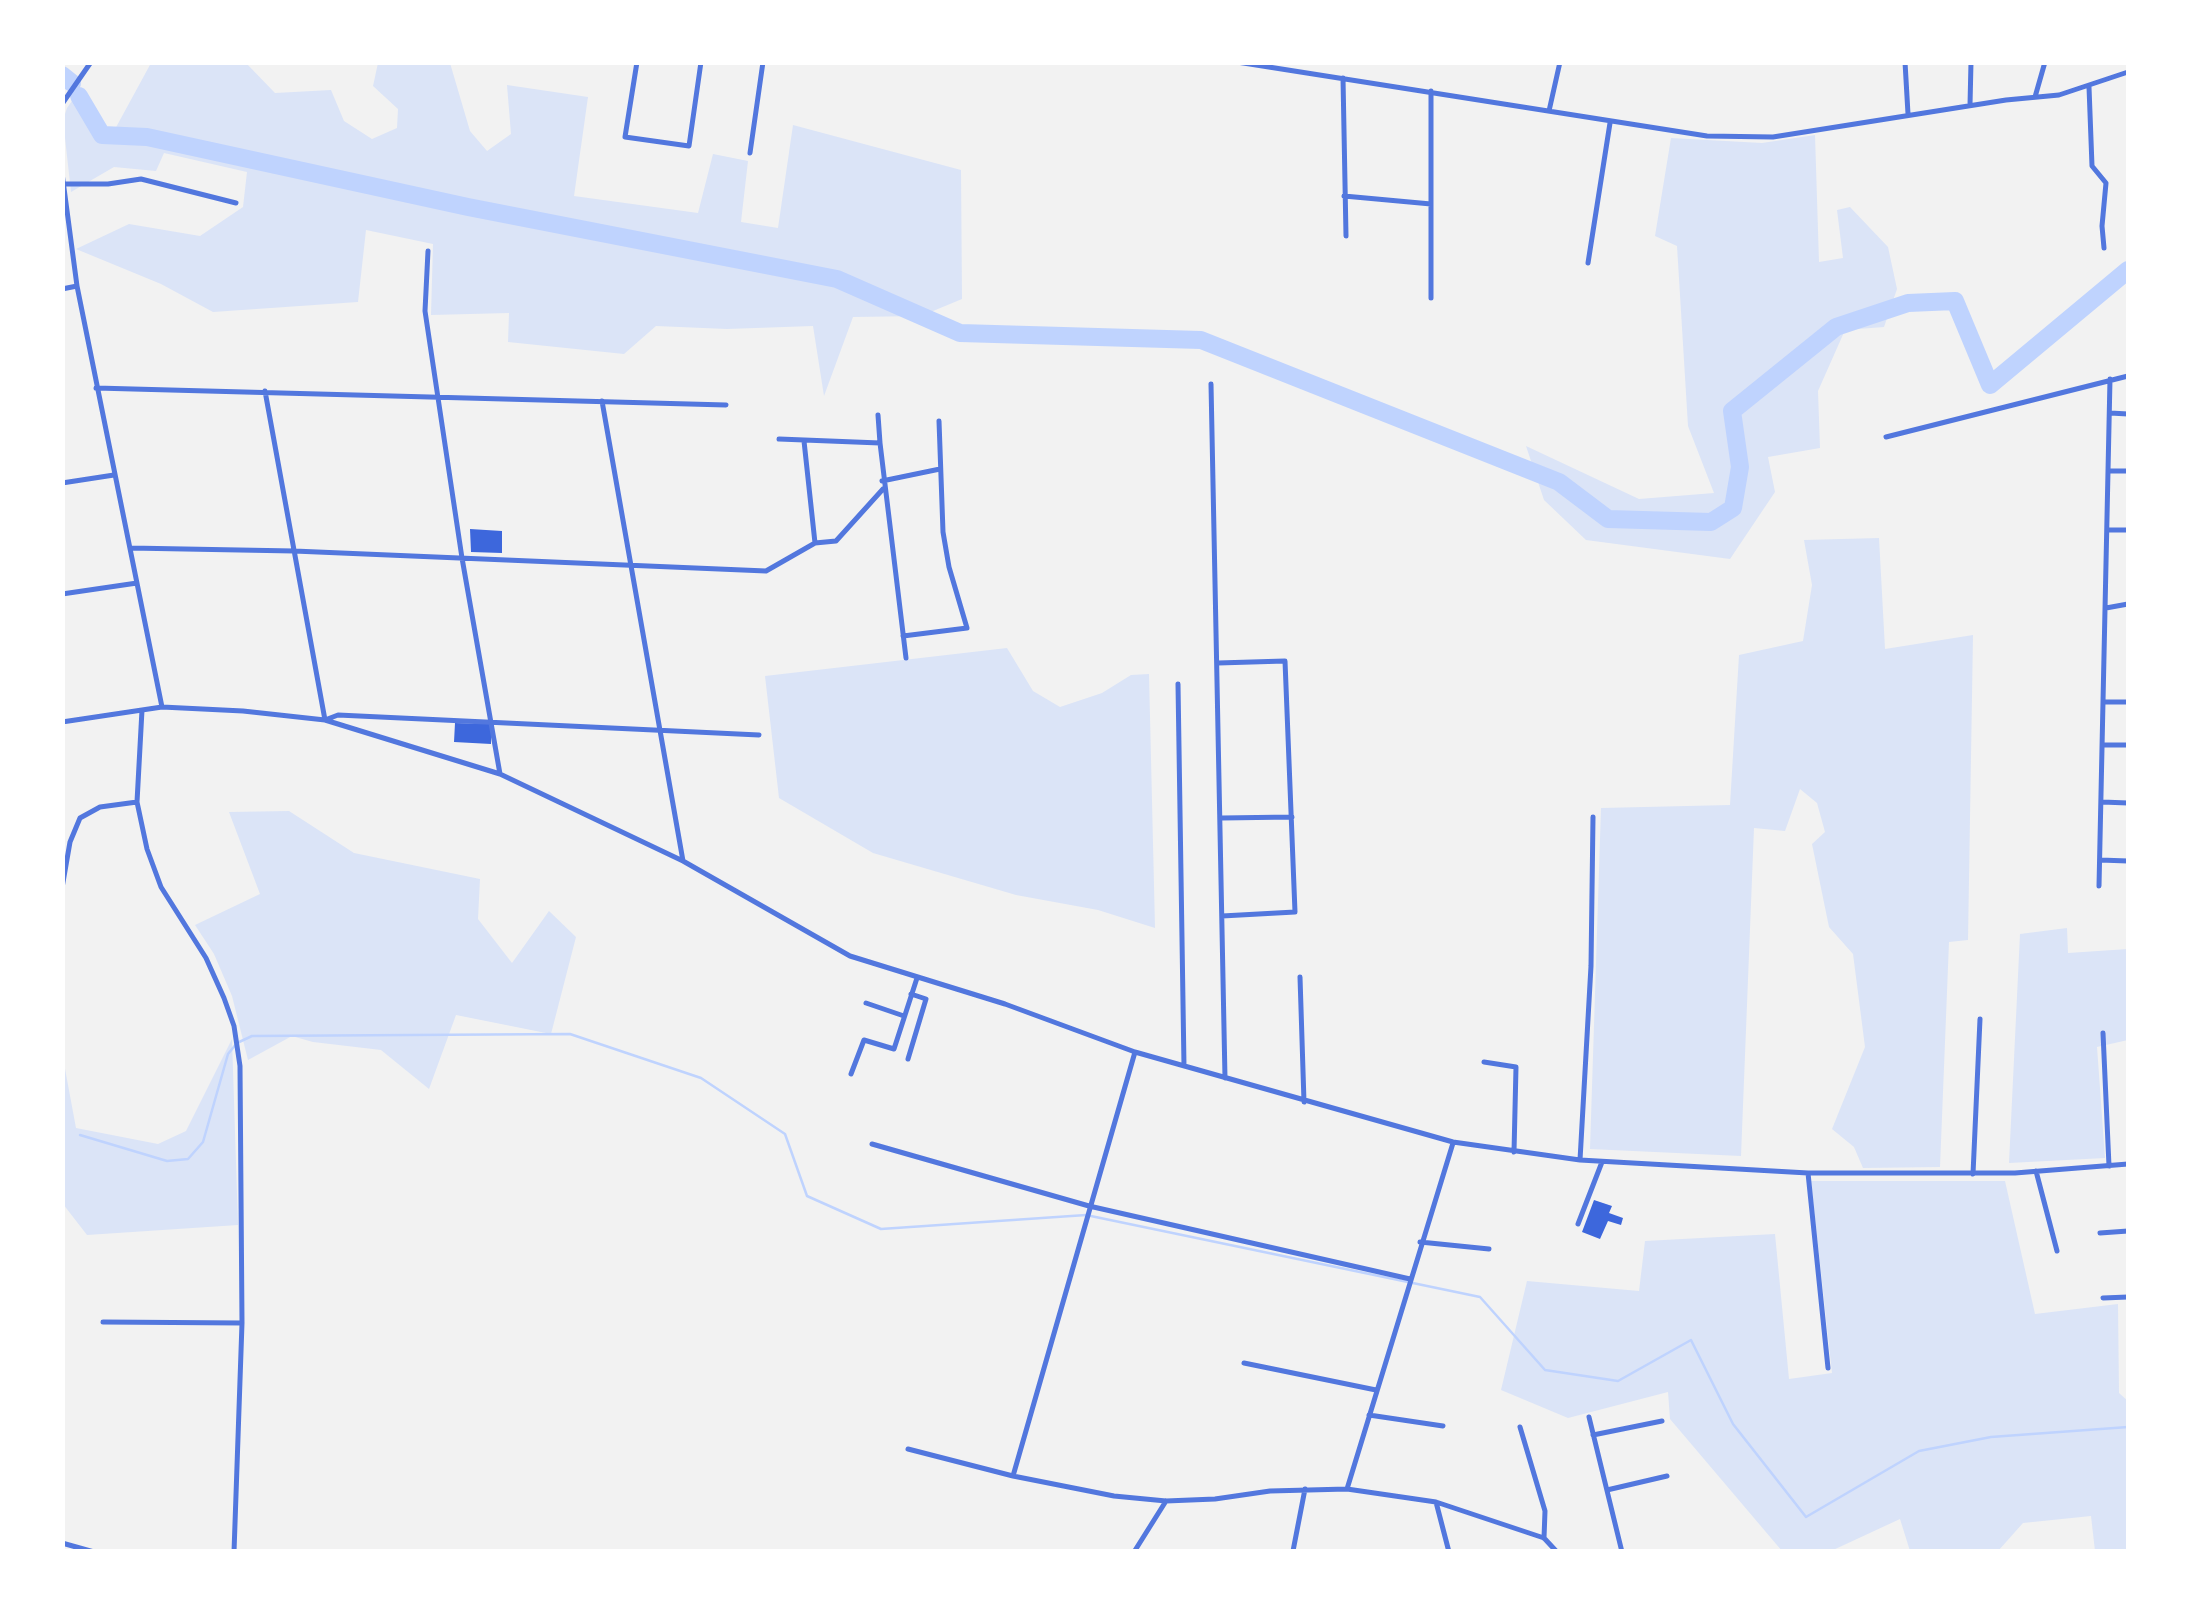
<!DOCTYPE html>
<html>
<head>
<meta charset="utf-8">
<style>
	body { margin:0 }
	#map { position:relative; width:2191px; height:1614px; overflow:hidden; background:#f2f2f2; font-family:Barlow,sans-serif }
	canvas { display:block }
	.frame { position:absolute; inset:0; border:65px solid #fff; pointer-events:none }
</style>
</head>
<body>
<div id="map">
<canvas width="2191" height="1614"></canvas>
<div class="frame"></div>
</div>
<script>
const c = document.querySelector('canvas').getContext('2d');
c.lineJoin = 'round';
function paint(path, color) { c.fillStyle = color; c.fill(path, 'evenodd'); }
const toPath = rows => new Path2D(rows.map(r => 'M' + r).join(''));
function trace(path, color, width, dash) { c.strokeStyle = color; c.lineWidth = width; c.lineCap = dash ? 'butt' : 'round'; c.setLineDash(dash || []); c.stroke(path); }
const green = toPath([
	[151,63,246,63,275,93,331,90,344,121,372,139,397,128,398,109,373,86,378,63,450,63,470,131,487,151,511,134,507,85,588,97,574,196,698,213,713,154,748,161,741,222,778,228,793,125,961,170,962,299,921,316,853,317,824,396,813,326,727,329,656,326,624,354,508,342,509,313,431,315,433,244,366,230,358,302,213,312,161,284,76,249,129,224,200,236,243,207,247,172,164,153,156,171,114,167,71,192,63,120,67,108,74,98,91,122,114,131],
	[1815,135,1819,262,1843,258,1837,210,1850,207,1888,247,1897,289,1884,327,1845,330,1818,391,1820,448,1768,457,1775,492,1730,559,1586,540,1544,500,1526,446,1639,499,1714,493,1688,426,1677,246,1655,236,1671,138,1762,143],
	[1879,538,1885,649,1973,635,1968,940,1949,942,1940,1167,1863,1168,1854,1147,1832,1129,1865,1047,1853,954,1829,927,1812,844,1825,832,1817,803,1800,789,1785,831,1754,828,1741,1156,1590,1149,1601,808,1730,805,1739,655,1803,641,1812,585,1804,540],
	[1007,648,1033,691,1060,707,1102,693,1131,675,1149,674,1155,928,1098,910,1016,895,873,853,779,798,765,676],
	[289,811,354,853,480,879,478,919,512,963,549,911,576,937,551,1034,456,1015,429,1089,381,1050,313,1042,292,1036,248,1060,232,996,214,954,195,925,260,894,229,812],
	[2067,928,2068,953,2128,949,2128,1040,2097,1047,2105,1158,2009,1163,2020,934],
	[232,1039,238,1225,87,1235,63,1204,63,1058,76,1128,158,1144,186,1131],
	[1811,1181,2005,1181,2035,1314,2118,1304,2119,1393,2128,1401,2128,1551,2095,1551,2091,1516,2023,1523,1998,1551,1910,1551,1900,1519,1831,1551,1782,1551,1670,1419,1668,1392,1568,1418,1501,1390,1527,1281,1639,1291,1645,1241,1775,1234,1789,1379,1832,1373]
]);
const stream = toPath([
	[80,1135,167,1161,188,1159,203,1142,228,1054,237,1043,252,1036,570,1034,701,1078,785,1134,807,1196,881,1229,1086,1215,1480,1297,1545,1370,1618,1381,1691,1340,1733,1424,1806,1517,1919,1451,1991,1437,2128,1427]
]);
const river = toPath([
	[62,75,72,83],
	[79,96,102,135,147,137,468,207,837,279,960,333,1201,340,1559,482,1608,519,1711,522,1733,508,1740,467,1732,411,1836,327,1908,303,1955,301,1990,385,2128,270]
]);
const building = toPath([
	[470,529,502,531,502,553,471,552],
	[455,723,491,724,491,744,454,742],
	[1594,1200,1612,1206,1609,1213,1623,1218,1621,1225,1608,1221,1600,1239,1582,1232]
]);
const minor = toPath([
	[637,62,625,137,689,146,701,62],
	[1237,62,1707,136,1773,137,2006,100,2059,95,2128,72],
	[1905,62,1908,114],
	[1343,78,1346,236],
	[2089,87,2092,166,2106,183,2102,226,2104,248],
	[2035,97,2045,62],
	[62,104,91,62],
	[1970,105,1971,62],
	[1549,111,1560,62],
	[750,153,763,62],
	[62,173,77,286,162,707],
	[63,184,108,184,141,179,236,203],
	[1344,196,1431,204],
	[428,251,425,311,462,558,500,774],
	[1588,263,1610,123],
	[62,289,77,286],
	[1431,298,1431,91],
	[1211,384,1225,1078],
	[96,388,726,405],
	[265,391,325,720,338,715,759,735],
	[602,401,683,861],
	[2110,413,2128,414],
	[1886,437,2128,376],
	[779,439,880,443,878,415],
	[804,441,815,543],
	[880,443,906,658],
	[2109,471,2128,471],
	[882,481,940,469],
	[62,483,114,475],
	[2107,530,2128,530],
	[130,548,294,551,766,571,815,543,836,541,883,489],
	[62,594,137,583],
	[2106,608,2128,604],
	[903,636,967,628,949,567,943,532,939,421],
	[1218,663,1285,661,1295,912,1222,916],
	[1178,684,1184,1066],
	[2104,702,2128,702],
	[142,710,137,802,147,849,161,887,206,958,224,998,234,1026,240,1066,242,1323,234,1552],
	[62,722,162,707,243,711,325,720,500,774,683,861,850,956,1005,1004,1135,1052,1453,1142,1580,1160,1808,1173,2015,1173,2128,1164],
	[2103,745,2128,745],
	[2102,802,2128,803],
	[1222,818,1292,817],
	[2100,860,2128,861],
	[2099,886,2110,379],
	[62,888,70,842,80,818,100,807,137,802],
	[1300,977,1304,1102],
	[866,1003,904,1016],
	[2103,1033,2109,1166],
	[908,1059,926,999,911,994],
	[1484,1062,1516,1067,1514,1152],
	[851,1074,864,1040,894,1049,917,978],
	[872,1144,1089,1206,1410,1279],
	[1580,1160,1591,966,1593,817],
	[2036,1171,2057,1251],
	[1808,1173,1828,1368],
	[1973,1174,1980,1019],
	[1578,1224,1602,1162],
	[2100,1233,2128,1231],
	[1420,1242,1489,1249],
	[2103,1298,2128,1297],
	[103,1322,242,1323],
	[1244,1363,1376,1390],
	[1369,1415,1443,1426],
	[1589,1417,1622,1552],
	[1520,1427,1545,1511,1544,1538],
	[1593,1435,1662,1421],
	[908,1449,1013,1476,1114,1496,1166,1501,1215,1499,1270,1491,1347,1489,1436,1502,1544,1538,1557,1552],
	[1013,1476,1135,1052],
	[1347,1489,1453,1143],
	[1607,1490,1667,1476],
	[1436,1502,1449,1552],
	[1293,1551,1305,1489],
	[1134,1552,1166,1501]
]);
const tertiary = toPath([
	[62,1543,94,1552]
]);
paint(green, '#dbe4f7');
trace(stream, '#bfd3fe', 2.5);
trace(river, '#bfd3fe', 18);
paint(building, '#3d67dc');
trace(minor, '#5277de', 5);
trace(tertiary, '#5277de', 5);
</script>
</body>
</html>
